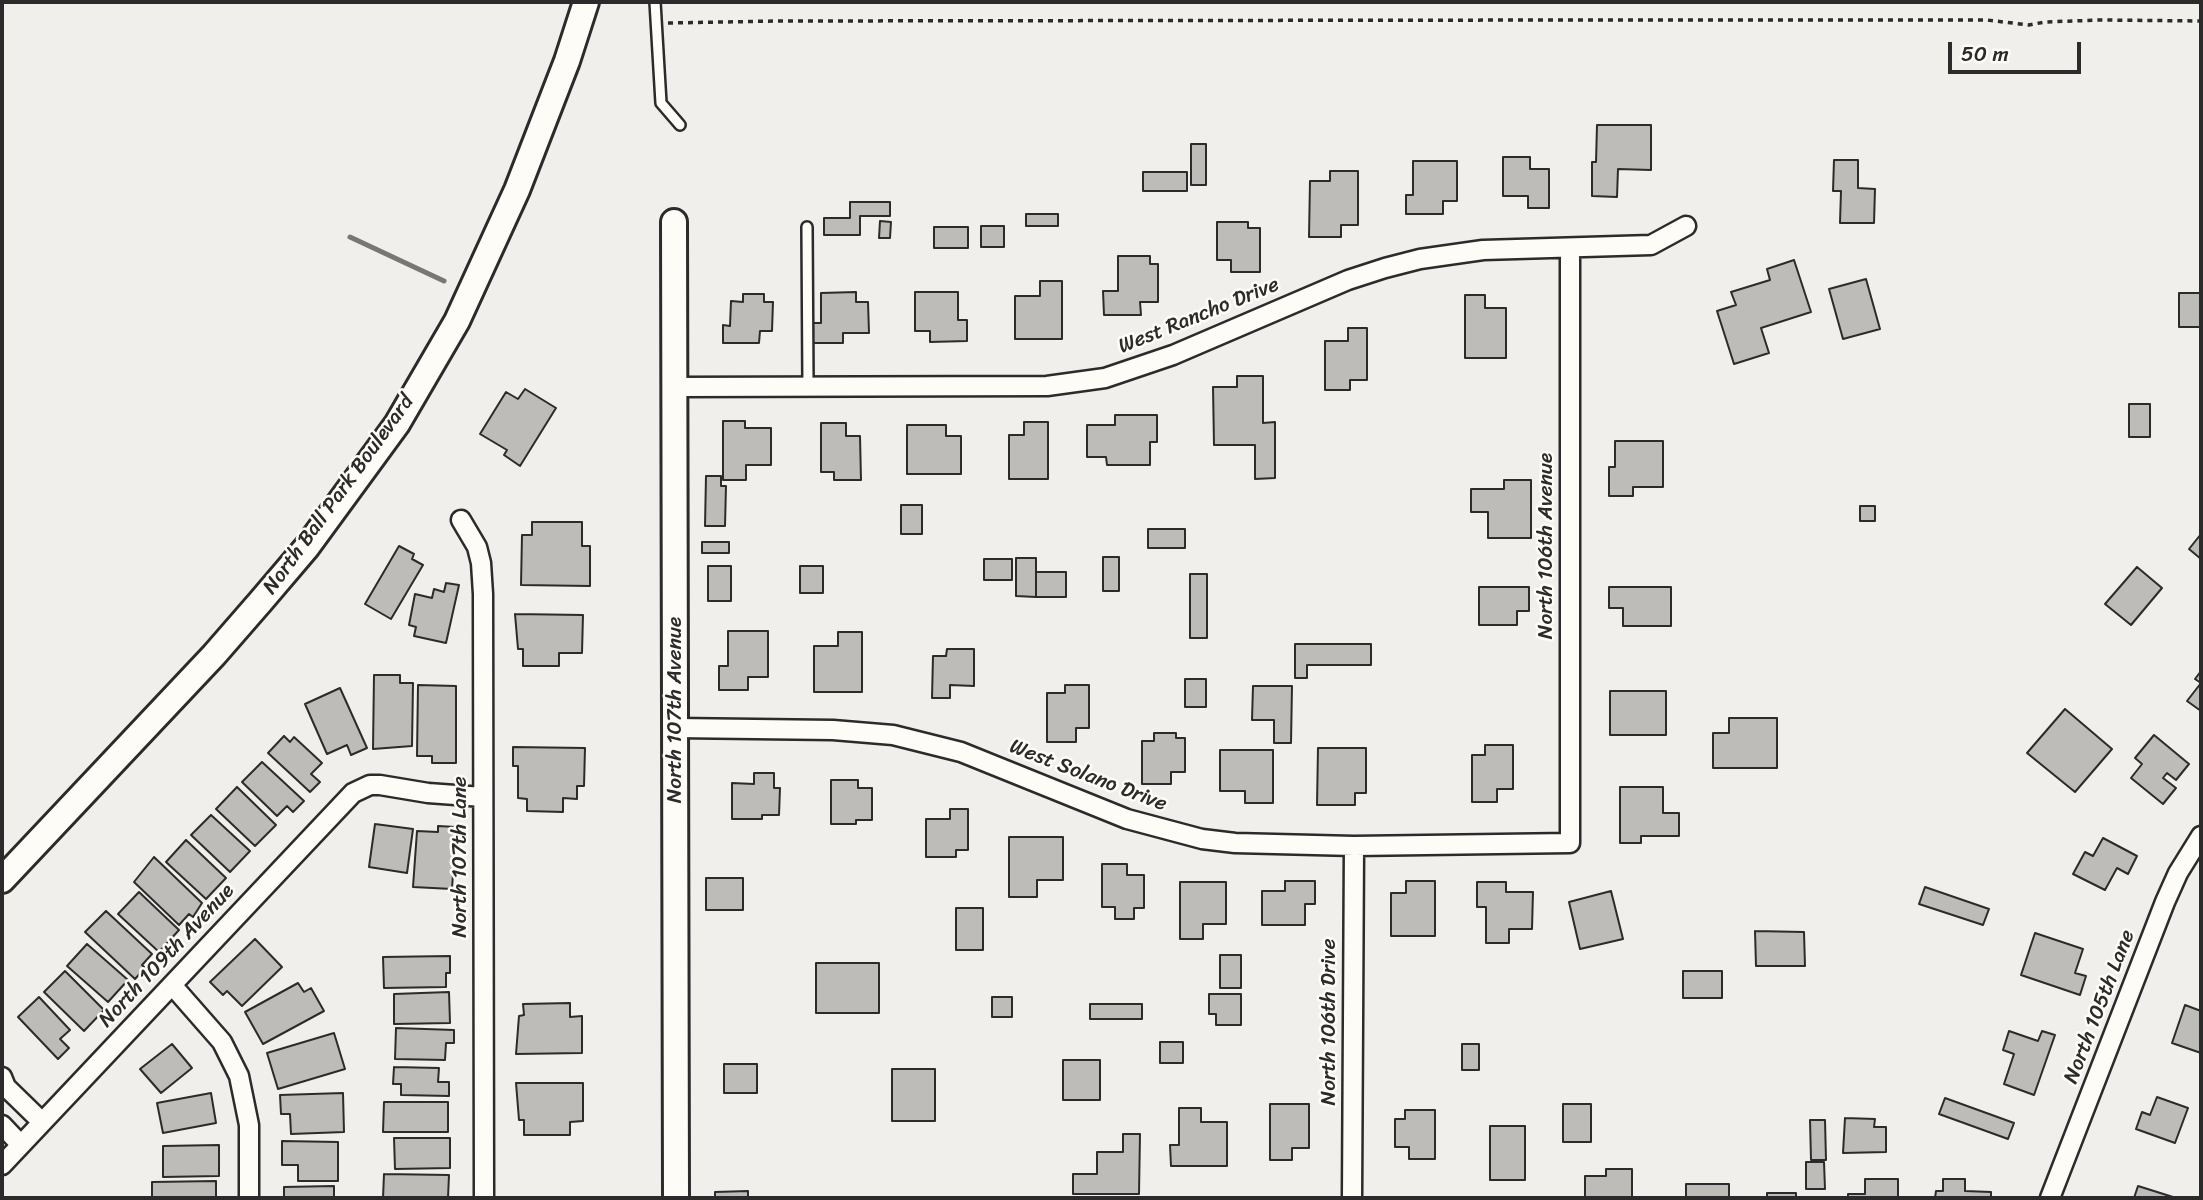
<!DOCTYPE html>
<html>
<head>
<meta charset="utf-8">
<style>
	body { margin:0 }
	#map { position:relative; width:2203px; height:1200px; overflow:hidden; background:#f0efeb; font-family:Sriracha,sans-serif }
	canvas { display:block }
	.frame { position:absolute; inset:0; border:4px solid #2b2b2b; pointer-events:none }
	.scale { position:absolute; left:1948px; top:42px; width:133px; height:32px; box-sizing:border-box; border:4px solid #2b2b2b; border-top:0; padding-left:9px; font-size:21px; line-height:24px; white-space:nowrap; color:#2b2b2b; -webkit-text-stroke:5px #fdfcf7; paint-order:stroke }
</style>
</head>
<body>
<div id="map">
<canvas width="2203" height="1200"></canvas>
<div class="frame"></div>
<div class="scale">50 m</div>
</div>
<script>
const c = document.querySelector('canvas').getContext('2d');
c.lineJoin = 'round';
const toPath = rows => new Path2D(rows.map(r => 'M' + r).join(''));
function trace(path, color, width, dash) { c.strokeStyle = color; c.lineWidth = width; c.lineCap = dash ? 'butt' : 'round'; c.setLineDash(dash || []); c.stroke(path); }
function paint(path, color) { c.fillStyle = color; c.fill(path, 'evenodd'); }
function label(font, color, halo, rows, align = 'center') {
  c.font = font + ' Sriracha,sans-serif'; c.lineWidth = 5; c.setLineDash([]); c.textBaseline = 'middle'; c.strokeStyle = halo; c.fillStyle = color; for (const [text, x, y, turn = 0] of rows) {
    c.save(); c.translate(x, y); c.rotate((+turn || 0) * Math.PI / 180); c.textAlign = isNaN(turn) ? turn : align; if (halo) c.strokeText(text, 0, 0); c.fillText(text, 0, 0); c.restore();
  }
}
const stream = toPath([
	[350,237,444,281]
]);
const building = toPath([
	[1597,125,1651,125,1651,170,1618,169,1617,197,1592,196,1592,162,1596,162,1597,125],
	[1191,144,1206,144,1206,185,1191,185,1191,144],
	[1503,157,1530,157,1530,169,1549,169,1549,208,1528,208,1528,196,1503,196,1503,157],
	[1834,160,1858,160,1858,188,1875,189,1874,223,1840,223,1841,191,1833,191,1834,160],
	[1413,161,1457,161,1457,201,1443,201,1443,214,1406,214,1406,195,1413,195,1413,161],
	[1330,171,1358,171,1358,225,1341,225,1341,237,1309,237,1310,181,1330,181,1330,171],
	[1143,172,1187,172,1187,191,1143,191,1143,172],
	[850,202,890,202,890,216,860,216,860,235,824,235,824,218,850,218,850,202],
	[1026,214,1058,214,1058,226,1026,226,1026,214],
	[880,221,891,222,890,238,879,238,880,221],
	[1217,222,1248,222,1248,228,1260,228,1260,272,1231,272,1231,260,1217,260,1217,222],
	[981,226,1004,226,1004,247,981,247,981,226],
	[934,227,968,227,968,248,934,248,934,227],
	[1118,256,1150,256,1150,264,1158,264,1158,302,1140,302,1141,315,1104,315,1103,291,1118,291,1118,256],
	[1794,260,1811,312,1761,328,1769,353,1734,364,1717,311,1736,305,1731,292,1770,280,1767,269,1794,260],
	[1866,279,1880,329,1843,339,1829,289,1866,279],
	[1040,281,1062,281,1062,339,1015,339,1015,296,1040,296,1040,281],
	[856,292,856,302,868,302,869,333,843,333,843,343,810,343,810,323,821,323,821,293,856,292],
	[915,292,958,292,958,320,967,320,967,341,930,342,930,331,915,331,915,292],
	[2179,293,2201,293,2201,327,2179,327,2179,293],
	[743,294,764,294,764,302,773,302,772,331,760,331,759,343,723,343,723,325,730,326,731,301,743,302,743,294],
	[1465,295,1485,295,1485,308,1506,308,1506,358,1465,358,1465,295],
	[1348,328,1367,328,1367,380,1350,380,1350,390,1325,390,1325,341,1348,341,1348,328],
	[1237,376,1263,376,1263,423,1275,422,1275,478,1255,479,1255,445,1214,445,1213,387,1237,387,1237,376],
	[525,389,556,408,520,466,504,455,507,450,480,434,506,392,518,399,525,389],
	[2129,404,2150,404,2150,437,2129,437,2129,404],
	[1115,415,1157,415,1157,442,1150,442,1150,465,1107,465,1106,457,1087,457,1087,425,1115,425,1115,415],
	[723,421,745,421,745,428,771,428,771,465,746,465,746,480,723,480,723,421],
	[1024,422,1048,422,1048,479,1009,479,1009,435,1024,435,1024,422],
	[821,423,846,423,846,436,860,436,861,480,834,480,834,472,821,472,821,423],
	[907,425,946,425,946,436,961,436,961,474,907,474,907,425],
	[1615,441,1663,441,1663,487,1633,487,1633,496,1609,496,1609,467,1615,467,1615,441],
	[706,476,721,476,721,486,726,486,725,526,705,526,706,476],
	[1504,480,1531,480,1531,538,1488,538,1488,512,1471,512,1471,489,1504,489,1504,480],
	[901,505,922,505,922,534,901,534,901,505],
	[1860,506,1875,506,1875,521,1860,521,1860,506],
	[532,522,582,522,582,546,590,546,590,586,521,585,522,535,532,535,532,522],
	[1148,529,1185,529,1185,548,1148,548,1148,529],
	[2201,534,2201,559,2189,549,2201,534],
	[702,542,729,542,729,553,702,553,702,542],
	[399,546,414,554,412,559,423,565,391,619,365,604,399,546],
	[1103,557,1119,557,1119,591,1103,591,1103,557],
	[1016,558,1036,558,1036,597,1016,596,1016,558],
	[984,559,1012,559,1012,580,984,580,984,559],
	[708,566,731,566,731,601,708,601,708,566],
	[800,566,823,566,823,593,800,593,800,566],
	[2137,567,2162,588,2131,625,2105,604,2137,567],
	[1036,572,1066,572,1066,597,1036,597,1036,572],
	[1190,574,1207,574,1207,638,1190,638,1190,574],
	[446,583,459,585,446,643,414,636,416,627,409,625,415,594,432,598,434,589,444,592,446,583],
	[1479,587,1529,587,1529,611,1517,611,1517,625,1479,625,1479,587],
	[1609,587,1671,587,1671,626,1623,626,1623,608,1609,608,1609,587],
	[515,614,583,615,582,653,559,653,559,666,523,666,523,649,518,649,515,614],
	[728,631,768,631,768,677,748,677,748,690,719,690,719,666,728,666,728,631],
	[838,632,862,632,862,692,814,692,814,646,838,646,838,632],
	[1295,644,1371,644,1371,665,1307,665,1307,678,1295,678,1295,644],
	[947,649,974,649,974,686,950,685,950,698,932,698,933,656,946,656,947,649],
	[2201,671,2201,711,2187,701,2201,683,2195,679,2201,671],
	[374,675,400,675,400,683,413,683,412,746,373,749,374,675],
	[1185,679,1206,679,1206,707,1185,707,1185,679],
	[418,685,456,686,456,763,432,763,432,756,417,756,418,685],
	[1065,685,1089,685,1089,728,1076,728,1076,742,1047,742,1047,693,1065,693,1065,685],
	[1253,686,1292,686,1291,743,1274,743,1274,720,1252,720,1253,686],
	[340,688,367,748,351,755,347,745,327,754,305,704,340,688],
	[1610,691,1666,691,1666,735,1610,735,1610,691],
	[2065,709,2112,749,2075,792,2027,753,2065,709],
	[1729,718,1777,718,1777,768,1713,768,1713,733,1729,733,1729,718],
	[1154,733,1176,733,1176,738,1185,738,1185,772,1171,772,1171,784,1142,784,1142,741,1154,741,1154,733],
	[2154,735,2189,764,2176,780,2167,773,2163,778,2176,788,2163,804,2131,778,2142,764,2135,758,2154,735],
	[284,736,290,742,294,737,322,763,311,774,320,782,310,792,268,753,284,736],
	[1485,745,1513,745,1513,789,1497,789,1497,802,1472,802,1472,755,1485,755,1485,745],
	[513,747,585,748,584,786,577,786,577,799,563,798,563,812,527,811,527,799,518,798,518,766,513,766,513,747],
	[1318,748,1366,748,1366,793,1355,793,1355,805,1317,805,1318,748],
	[1220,750,1273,750,1273,803,1245,803,1245,791,1220,791,1220,750],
	[262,762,304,801,293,812,287,806,277,816,242,782,262,762],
	[754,773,774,773,774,788,780,788,779,815,762,815,762,819,732,819,732,783,754,784,754,773],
	[831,780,858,780,858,788,872,788,872,820,856,820,856,824,831,824,831,780],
	[237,787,276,825,255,846,216,809,237,787],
	[1620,787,1663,787,1663,813,1679,813,1679,836,1641,836,1641,843,1620,843,1620,787],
	[950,809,968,809,968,850,956,850,956,857,926,857,926,819,950,819,950,809],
	[211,815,250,851,230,872,191,835,211,815],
	[375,824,413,829,407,873,369,867,375,824],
	[438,826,456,827,452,889,413,887,417,831,438,832,438,826],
	[1009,837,1063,837,1063,880,1037,880,1037,897,1009,897,1009,837],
	[2103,838,2137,856,2128,874,2117,868,2105,890,2073,874,2085,852,2093,856,2103,838],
	[186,840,226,878,206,899,166,862,186,840],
	[154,857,202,903,193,917,189,914,179,925,134,882,154,857],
	[1102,864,1127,864,1127,875,1144,875,1144,908,1134,908,1134,919,1115,919,1115,907,1102,907,1102,864],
	[706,878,743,878,743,910,706,910,706,878],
	[1285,881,1315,881,1315,904,1305,904,1305,925,1262,925,1262,891,1285,891,1285,881],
	[1406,881,1435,881,1435,936,1391,936,1391,893,1406,893,1406,881],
	[1180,882,1226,882,1226,924,1203,924,1203,939,1180,939,1180,882],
	[1477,882,1506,882,1506,892,1533,892,1532,929,1509,929,1509,943,1486,943,1486,907,1477,907,1477,882],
	[1925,887,1989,909,1983,925,1919,904,1925,887],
	[1611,891,1623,939,1580,949,1569,902,1611,891],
	[139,892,179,930,159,952,118,914,139,892],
	[956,908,983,908,983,950,956,950,956,908],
	[106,911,152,954,142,965,145,968,135,979,85,932,106,911],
	[1755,931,1804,932,1805,966,1756,966,1755,931],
	[2035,933,2083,949,2075,973,2086,976,2080,995,2021,975,2035,933],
	[255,939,282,967,242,1006,227,991,223,995,210,982,255,939],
	[87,944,128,980,108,1002,67,966,87,944],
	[1220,955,1241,955,1241,988,1220,988,1220,955],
	[450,956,450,973,446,973,446,987,384,988,383,957,450,956],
	[816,963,879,963,879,1013,816,1013,816,963],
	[65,971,104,1010,84,1031,44,992,65,971],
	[1683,971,1722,971,1722,998,1683,998,1683,971],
	[298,983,304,992,311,988,324,1011,263,1044,245,1012,298,983],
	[449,992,450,1023,394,1024,394,994,449,992],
	[1209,994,1241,994,1241,1025,1216,1025,1216,1014,1209,1014,1209,994],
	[39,997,70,1030,60,1039,69,1048,58,1059,18,1017,39,997],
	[992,997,1012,997,1012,1017,992,1017,992,997],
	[570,1003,570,1017,582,1016,582,1053,516,1054,519,1016,524,1015,523,1004,570,1003],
	[1090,1004,1142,1004,1142,1019,1090,1019,1090,1004],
	[2185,1005,2201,1011,2201,1053,2172,1043,2185,1005],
	[396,1028,454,1030,454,1043,446,1043,445,1060,395,1059,396,1028],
	[2009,1031,2038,1041,2042,1031,2055,1035,2034,1095,2004,1084,2014,1054,2003,1050,2009,1031],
	[334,1033,345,1069,278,1089,267,1053,334,1033],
	[1160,1042,1183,1042,1183,1063,1160,1063,1160,1042],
	[172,1044,192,1068,161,1093,140,1069,172,1044],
	[1462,1044,1479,1044,1479,1070,1462,1070,1462,1044],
	[1063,1060,1100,1060,1100,1100,1063,1100,1063,1060],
	[724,1064,757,1064,757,1093,724,1093,724,1064],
	[394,1067,439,1068,438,1082,449,1082,449,1096,401,1095,401,1084,393,1084,394,1067],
	[892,1069,935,1069,935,1121,892,1121,892,1069],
	[516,1083,583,1083,583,1121,570,1122,570,1135,524,1135,524,1120,519,1120,516,1083],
	[211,1093,216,1123,163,1133,157,1103,211,1093],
	[343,1093,344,1132,291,1134,290,1114,281,1114,280,1095,343,1093],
	[2157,1097,2188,1108,2175,1143,2136,1129,2142,1112,2150,1115,2157,1097],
	[1945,1098,2014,1123,2008,1139,1939,1114,1945,1098],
	[384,1102,448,1102,448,1132,383,1132,384,1102],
	[1270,1104,1309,1104,1309,1148,1292,1148,1292,1160,1270,1160,1270,1104],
	[1563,1104,1591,1104,1591,1142,1563,1142,1563,1104],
	[1179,1108,1201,1108,1201,1122,1227,1122,1227,1166,1171,1166,1170,1145,1179,1145,1179,1108],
	[1405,1110,1435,1110,1435,1159,1409,1159,1409,1147,1395,1147,1395,1119,1405,1119,1405,1110],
	[1845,1118,1875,1119,1874,1127,1886,1127,1886,1152,1843,1153,1845,1118],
	[1810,1120,1825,1120,1826,1160,1811,1160,1810,1120],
	[1490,1126,1525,1126,1525,1180,1490,1180,1490,1126],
	[1123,1134,1140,1134,1139,1194,1073,1194,1073,1174,1097,1174,1097,1152,1123,1152,1123,1134],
	[394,1138,450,1138,450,1168,395,1169,394,1138],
	[282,1141,338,1142,338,1181,298,1181,298,1165,282,1165,282,1141],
	[219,1145,219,1176,163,1177,163,1146,219,1145],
	[1806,1162,1824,1162,1825,1189,1806,1189,1806,1162],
	[1606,1169,1632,1169,1632,1198,1585,1198,1585,1176,1606,1176,1606,1169],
	[384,1174,449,1175,448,1198,383,1198,384,1174],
	[1865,1179,1898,1179,1898,1198,1848,1198,1848,1194,1865,1194,1865,1179],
	[1943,1179,1965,1179,1965,1191,1991,1192,1991,1198,1935,1198,1936,1191,1943,1191,1943,1179],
	[216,1181,216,1198,152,1198,152,1182,216,1181],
	[1686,1184,1729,1184,1729,1198,1686,1198,1686,1184],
	[334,1186,334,1198,284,1198,284,1187,334,1186],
	[2138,1186,2173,1197,2173,1198,2134,1198,2138,1186],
	[748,1191,748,1198,715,1198,715,1192,748,1191],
	[1767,1193,1796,1193,1796,1198,1767,1198,1767,1193]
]);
const path = toPath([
	[668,23,778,21,1578,20,1987,20,2029,25,2045,22,2100,20,2201,21]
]);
const lane = toPath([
	[655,2,661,103,680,125],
	[807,227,808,386]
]);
const street = toPath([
	[676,387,1047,386,1105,378,1173,355,1348,280,1385,268,1420,259,1483,250,1651,245,1686,226],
	[461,520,477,547,481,563,483,594,484,1198],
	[676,728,833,730,893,735,961,752,1127,819,1202,839,1235,843,1354,846,1570,843,1570,249],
	[172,985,222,1042,239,1076,249,1125,249,1198],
	[2,1077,6,1087,42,1122],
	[2,1125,21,1145],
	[2,1165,353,793,370,785,380,785,428,793,483,797],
	[1352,1198,1354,846],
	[2050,1198,2165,902,2178,873,2201,836]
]);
const secondary = toPath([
	[674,222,676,1198],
	[2,880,214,655,261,601,307,547,397,424,457,321,517,190,567,61,586,2]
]);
const streetNames = [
	["West Rancho Drive",1199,316,-22],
	["North Ball Park Boulevard",339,495,-54],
	["North 106th Avenue",1547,546,-90],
	["North 107th Avenue",676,710,-90],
	["West Solano Drive",1088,776,21],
	["North 107th Lane",461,857,-90],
	["North 109th Avenue",167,956,-47],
	["North 105th Lane",2100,1007,-69],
	["North 106th Drive",1330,1022,-90]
];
trace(stream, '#777775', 5);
paint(building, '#bdbcb8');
trace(building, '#2b2b2b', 2);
trace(lane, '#2b2b2b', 14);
trace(street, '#2b2b2b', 23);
trace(secondary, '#2b2b2b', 30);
trace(path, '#2b2b2b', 3.5, [5, 5]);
trace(lane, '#fdfcf7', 9);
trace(street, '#fdfcf7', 18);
trace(secondary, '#fdfcf7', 24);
label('21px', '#2b2b2b', '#fdfcf7', streetNames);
</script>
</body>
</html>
